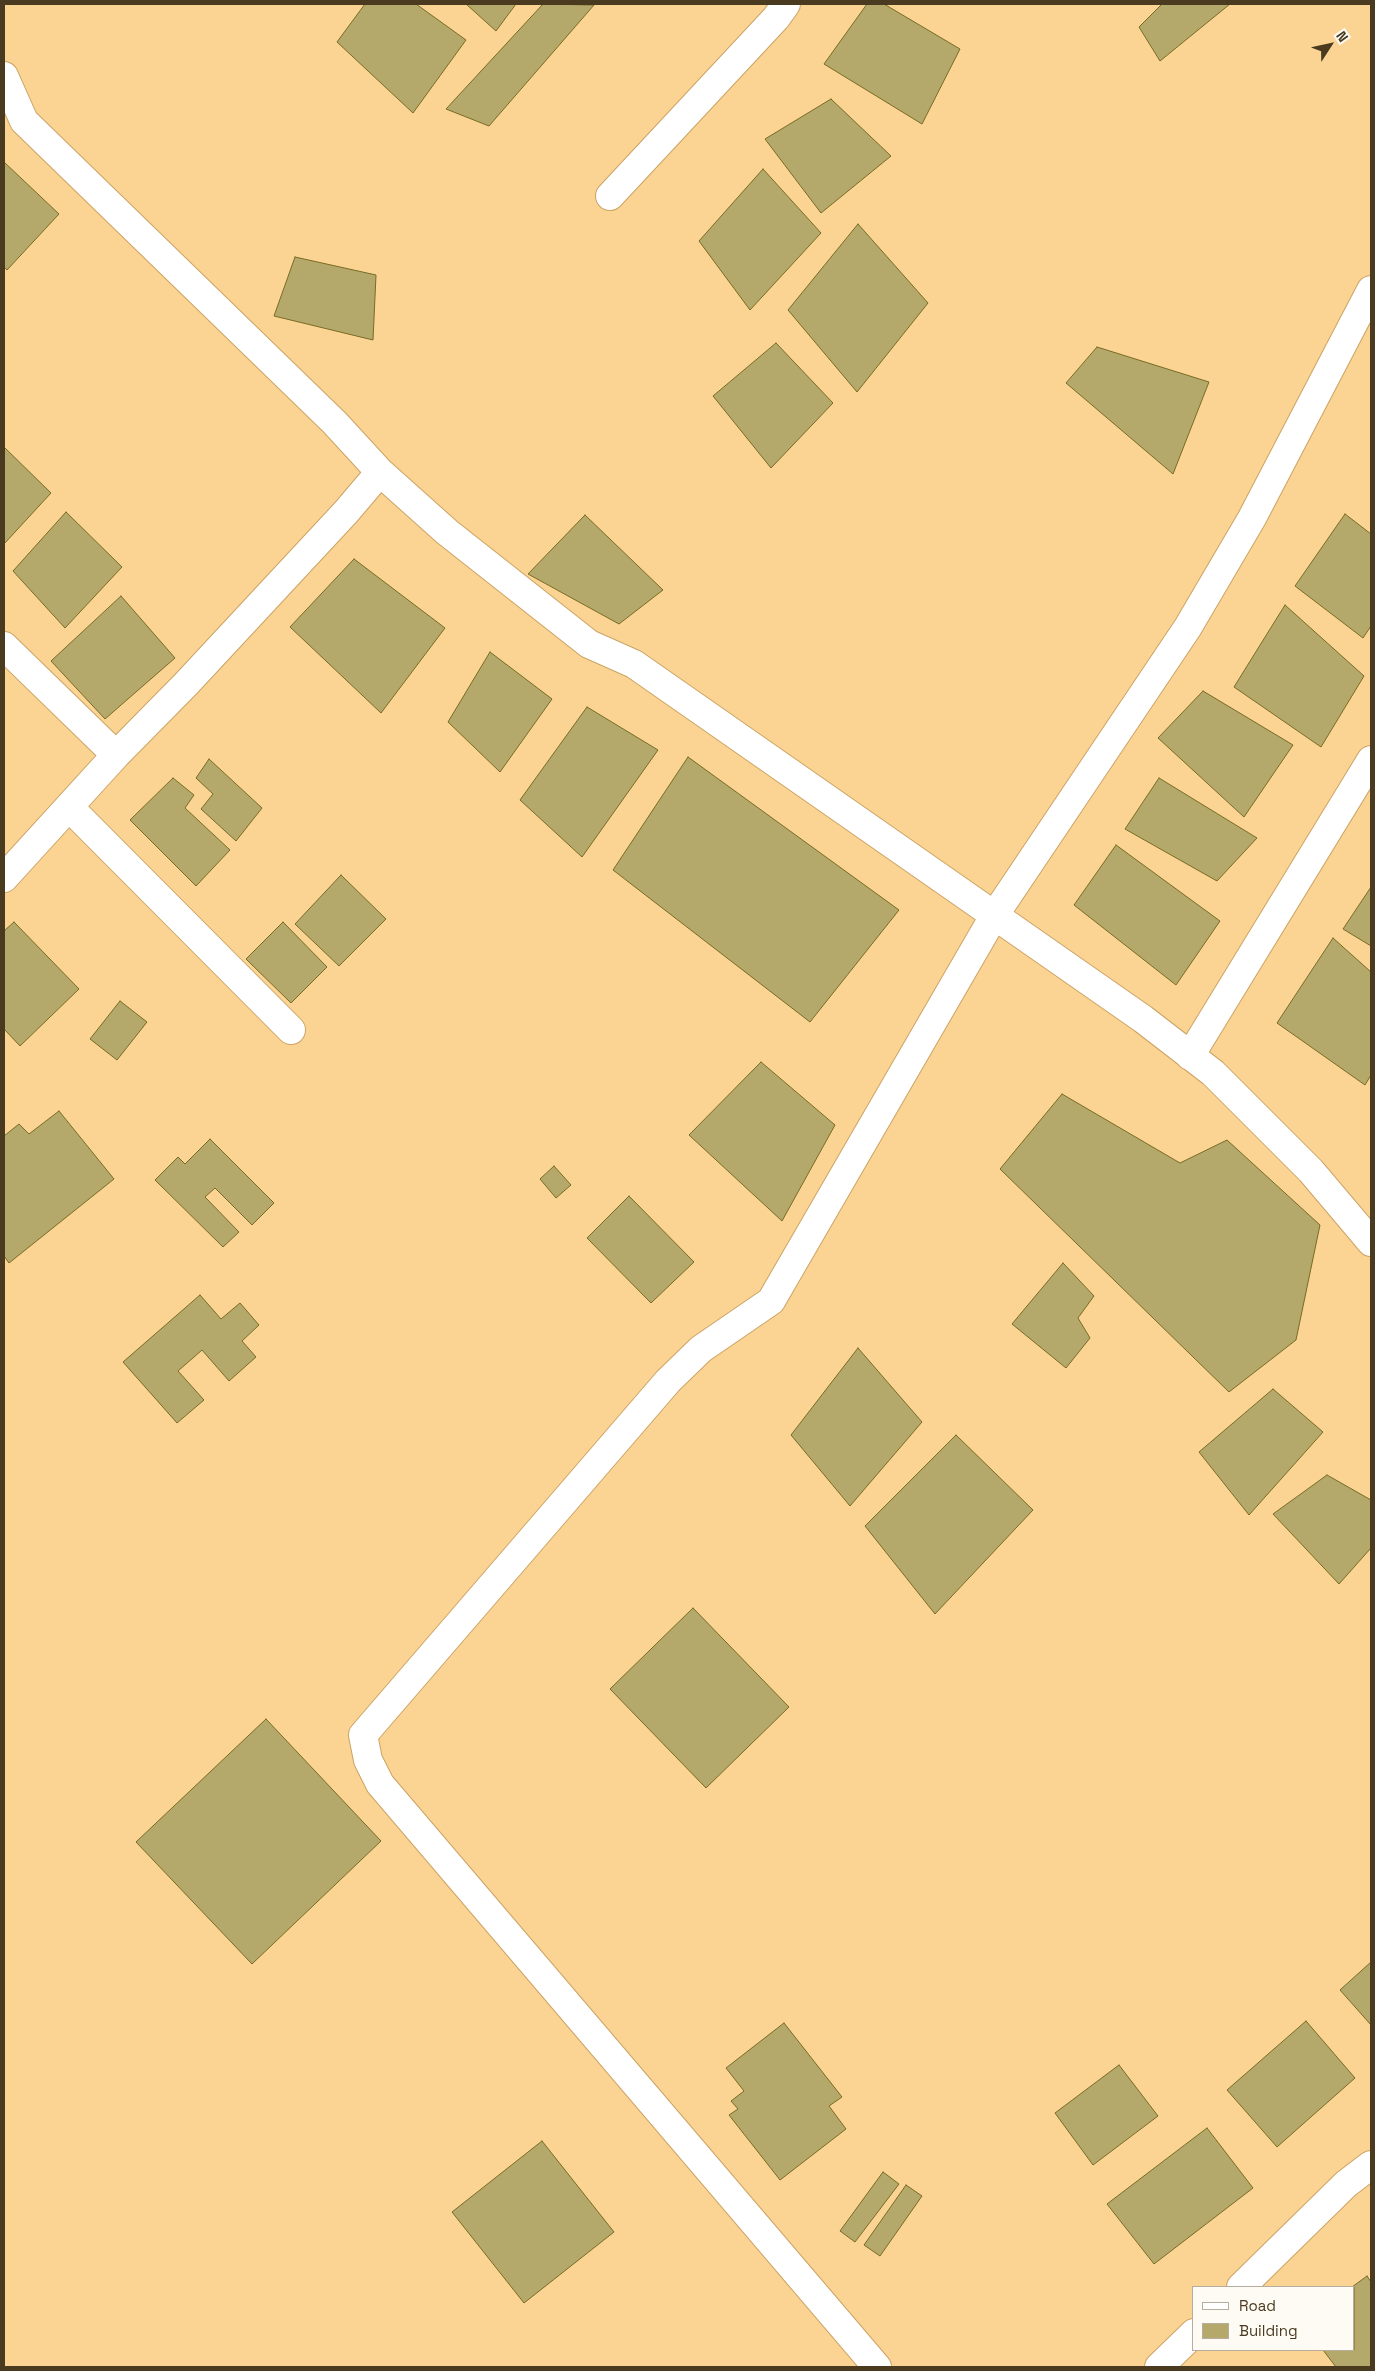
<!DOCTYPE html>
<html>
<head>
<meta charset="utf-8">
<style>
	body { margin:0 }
	#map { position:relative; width:1375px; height:2371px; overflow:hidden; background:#fbd393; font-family:"Space Grotesk",sans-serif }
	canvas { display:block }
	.frame { position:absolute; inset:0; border:5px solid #4a3a1f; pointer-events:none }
	.legend { position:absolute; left:1192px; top:2286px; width:162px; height:65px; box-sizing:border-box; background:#fefaf4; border:1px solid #b6ad9f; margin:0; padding:6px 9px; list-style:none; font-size:15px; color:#4a3a1f }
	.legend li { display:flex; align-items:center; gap:10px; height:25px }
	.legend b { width:25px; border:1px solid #b6ad9f }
	.north { position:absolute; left:1305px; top:20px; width:50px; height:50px; -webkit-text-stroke:4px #fefaf4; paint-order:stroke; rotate:55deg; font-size:14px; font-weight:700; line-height:20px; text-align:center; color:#4a3a1f }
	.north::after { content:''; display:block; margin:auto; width:18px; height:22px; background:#4a3a1f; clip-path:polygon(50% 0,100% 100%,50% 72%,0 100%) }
</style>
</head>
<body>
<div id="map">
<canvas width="1375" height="2371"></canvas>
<div class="frame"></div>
<ul class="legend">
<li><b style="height:6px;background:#fff"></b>Road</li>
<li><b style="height:14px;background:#b4a96a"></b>Building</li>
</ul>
<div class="north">N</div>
</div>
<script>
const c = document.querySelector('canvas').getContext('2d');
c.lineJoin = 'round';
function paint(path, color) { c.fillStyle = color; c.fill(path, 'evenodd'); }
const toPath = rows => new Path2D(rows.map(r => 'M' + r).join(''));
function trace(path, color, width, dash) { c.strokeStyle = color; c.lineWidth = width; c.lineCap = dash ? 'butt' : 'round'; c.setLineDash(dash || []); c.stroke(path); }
const building = toPath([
	[365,4,416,4,466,40,413,113,337,42,365,4],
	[466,4,516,4,496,31,466,4],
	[543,4,594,5,489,126,446,109,543,4],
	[867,4,884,4,960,49,922,124,824,64,867,4],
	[1162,4,1230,4,1160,61,1139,27,1162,4],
	[831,99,891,156,821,213,765,139,831,99],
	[4,162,59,214,7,270,4,267,4,162],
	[763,169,821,233,750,310,699,241,763,169],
	[858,224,928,303,857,392,788,310,858,224],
	[295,257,376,275,373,340,274,316,295,257],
	[776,343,833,403,771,468,713,396,776,343],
	[1097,347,1209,382,1173,474,1066,383,1097,347],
	[4,447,51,493,4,544,4,447],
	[66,512,122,567,65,628,13,571,66,512],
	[1345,514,1371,534,1371,626,1363,638,1295,586,1345,514],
	[585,515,663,590,619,624,528,574,585,515],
	[354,559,445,628,381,713,290,627,354,559],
	[121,596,175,658,105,719,51,661,121,596],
	[1285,605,1364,676,1321,747,1234,687,1285,605],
	[490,652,552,699,500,772,448,722,490,652],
	[1203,691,1293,745,1244,817,1158,738,1203,691],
	[587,707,658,750,582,857,520,800,587,707],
	[688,757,899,910,810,1022,613,870,688,757],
	[209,759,262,808,236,841,201,809,213,794,196,778,209,759],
	[173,778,194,795,185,808,230,850,196,886,130,820,173,778],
	[1159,778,1257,838,1217,881,1125,829,1159,778],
	[1116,845,1220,921,1176,985,1074,905,1116,845],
	[341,875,386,919,339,966,295,924,341,875],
	[1371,887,1371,946,1343,929,1371,887],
	[14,922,79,989,20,1046,4,1029,4,931,14,922],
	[283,922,327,967,291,1003,246,959,283,922],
	[1333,938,1371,972,1371,1075,1365,1085,1277,1023,1333,938],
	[120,1001,147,1022,117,1060,90,1039,120,1001],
	[761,1062,835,1125,782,1221,689,1135,761,1062],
	[1062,1094,1180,1163,1227,1140,1320,1225,1296,1340,1229,1392,1000,1169,1062,1094],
	[59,1111,114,1179,9,1263,4,1256,4,1136,19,1124,29,1134,59,1111],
	[210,1139,274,1203,252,1225,215,1188,205,1197,239,1232,223,1247,155,1180,178,1157,185,1164,210,1139],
	[554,1166,571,1185,556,1198,540,1179,554,1166],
	[629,1196,694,1262,651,1303,587,1238,629,1196],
	[1063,1263,1094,1296,1078,1318,1090,1338,1066,1368,1012,1324,1063,1263],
	[200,1295,221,1319,240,1303,259,1325,242,1341,256,1357,229,1381,202,1350,178,1371,204,1400,177,1423,123,1362,200,1295],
	[858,1348,922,1422,850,1506,791,1435,858,1348],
	[1273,1389,1323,1432,1249,1515,1199,1452,1273,1389],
	[956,1435,1033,1510,935,1614,865,1526,956,1435],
	[1327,1475,1371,1500,1371,1548,1339,1584,1273,1514,1327,1475],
	[693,1608,789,1707,706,1788,610,1689,693,1608],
	[266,1719,381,1841,252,1964,136,1842,266,1719],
	[1371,1962,1371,2025,1340,1990,1371,1962],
	[1306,2021,1355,2078,1277,2147,1227,2090,1306,2021],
	[784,2023,842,2097,829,2106,846,2129,780,2180,729,2115,738,2109,731,2101,744,2091,726,2068,784,2023],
	[1119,2065,1158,2116,1093,2165,1055,2113,1119,2065],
	[1207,2128,1253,2188,1154,2264,1107,2204,1207,2128],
	[542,2141,614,2232,524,2303,452,2212,542,2141],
	[883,2172,899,2184,855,2242,840,2231,883,2172],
	[906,2185,922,2196,880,2256,864,2245,906,2185],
	[1367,2276,1371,2282,1371,2367,1336,2367,1323,2350,1354,2350,1354,2287,1352,2287,1367,2276]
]);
const minor = toPath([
	[4,76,24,121,335,423,380,472,447,532,589,644,634,664,1143,1019,1213,1073,1311,1171,1371,1242],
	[610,196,776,18,786,4],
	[4,646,116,755],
	[69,807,291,1030],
	[4,878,116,755,186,684,346,512,380,472],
	[1190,1056,1371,760],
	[1241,2287,1346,2184,1371,2165],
	[877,2367,380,1784,368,1760,363,1735,668,1381,701,1349,771,1301,994,916,1188,627,1252,518,1371,290],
	[1159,2367,1194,2333]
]);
paint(building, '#b4a96a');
trace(building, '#786b23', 1);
trace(minor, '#cba465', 30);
trace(minor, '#fff', 28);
</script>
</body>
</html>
